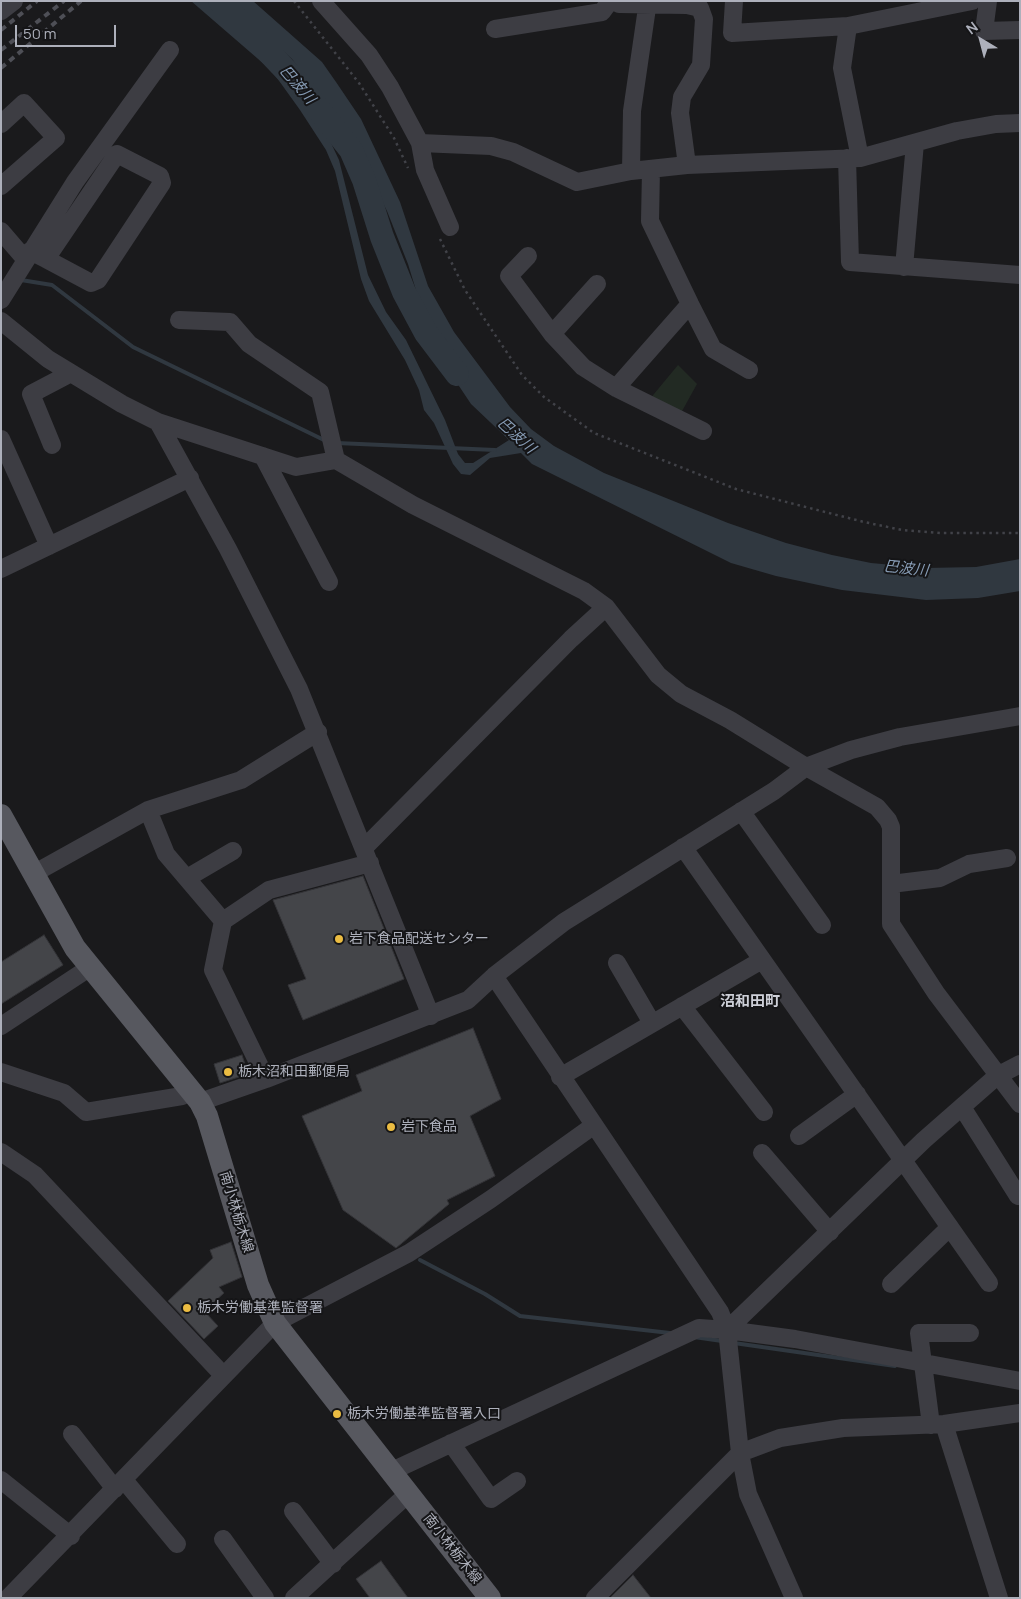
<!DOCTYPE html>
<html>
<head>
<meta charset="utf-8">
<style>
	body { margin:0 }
	#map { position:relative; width:1021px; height:1599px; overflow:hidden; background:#1a1a1c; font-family:Manrope,sans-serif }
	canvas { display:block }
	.frame { position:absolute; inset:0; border:2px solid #adb0bb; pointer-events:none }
	.north { position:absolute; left:956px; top:15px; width:50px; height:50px; -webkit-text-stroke:4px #151517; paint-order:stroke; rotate:323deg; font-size:14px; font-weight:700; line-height:20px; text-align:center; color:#adb0bb }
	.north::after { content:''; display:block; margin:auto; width:18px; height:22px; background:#adb0bb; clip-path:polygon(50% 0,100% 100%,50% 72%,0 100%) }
	.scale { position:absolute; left:15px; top:25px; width:101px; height:22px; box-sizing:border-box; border:2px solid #adb0bb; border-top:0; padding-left:6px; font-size:15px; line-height:18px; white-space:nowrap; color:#adb0bb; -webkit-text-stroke:4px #151517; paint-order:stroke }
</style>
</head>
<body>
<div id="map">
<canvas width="1021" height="1599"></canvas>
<div class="frame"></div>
<div class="north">N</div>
<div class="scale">50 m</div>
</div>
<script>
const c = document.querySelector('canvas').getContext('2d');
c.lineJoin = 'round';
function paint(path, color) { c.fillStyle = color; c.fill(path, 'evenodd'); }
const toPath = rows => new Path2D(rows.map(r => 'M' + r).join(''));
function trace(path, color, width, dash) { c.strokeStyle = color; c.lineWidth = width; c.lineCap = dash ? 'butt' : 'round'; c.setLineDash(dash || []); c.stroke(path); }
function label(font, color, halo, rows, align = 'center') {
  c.font = font + ' Manrope,"Noto Sans JP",sans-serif'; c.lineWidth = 4; c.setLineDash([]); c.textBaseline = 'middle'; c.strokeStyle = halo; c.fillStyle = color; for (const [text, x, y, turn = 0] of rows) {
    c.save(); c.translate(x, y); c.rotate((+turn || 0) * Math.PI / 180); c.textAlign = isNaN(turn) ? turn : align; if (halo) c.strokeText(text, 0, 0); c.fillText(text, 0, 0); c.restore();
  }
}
const green = toPath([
	[678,365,697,384,681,413,649,400]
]);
const water = toPath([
	[191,1,209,1,242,29,265,49,316,111,339,160,368,275,386,312,406,340,445,420,458,454,465,463,473,463,509,440,471,404,447,368,426,323,408,264,387,211,347,132,292,59,228,1,253,1,322,62,336,82,361,119,400,202,428,286,454,332,510,407,531,429,554,446,604,473,728,523,786,543,832,555,871,563,926,568,976,567,1020,559,1020,591,978,598,926,600,842,590,776,576,731,563,532,464,521,453,490,458,470,475,461,474,453,464,434,423,424,410,419,390,405,360,369,301,361,279,335,171,326,150,300,110,272,71]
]);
const stream = toPath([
	[21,280,52,285,133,347,326,441],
	[337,443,495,450],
	[420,1260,485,1294,520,1316,670,1333],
	[694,1337,722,1341],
	[734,1343,895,1366]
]);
const river = toPath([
	[220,1,297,82,351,150,364,180,382,237,404,292,426,333,457,374]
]);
const building = toPath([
	[363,876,404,979,303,1020,288,985,306,979,273,900,363,876],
	[44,935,63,965,1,1004,1,962,44,935],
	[473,1028,501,1099,470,1116,495,1176,447,1200,449,1204,396,1248,343,1210,302,1116,362,1091,356,1075,473,1028],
	[242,1055,248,1074,220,1083,214,1064,242,1055],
	[231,1242,242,1277,219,1287,224,1293,204,1311,218,1326,204,1339,168,1301,213,1258,210,1250,231,1242],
	[381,1561,408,1598,370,1598,356,1579,381,1561],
	[633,1575,651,1598,610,1598,633,1575]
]);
const path = toPath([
	[294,1,359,83,394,138,408,168],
	[440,239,465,290,522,375,544,397,594,433,736,489,864,522,902,530,940,533,1020,533]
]);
const minor = toPath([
	[321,1,369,55,390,87,420,143,491,146,513,152,577,182,631,171,687,165,860,158,957,131,996,124,1020,123],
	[615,1,619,4,687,5,700,8,704,19,701,65,682,97,680,113,687,165],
	[734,1,732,33,848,26,972,1],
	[988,1,984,31,1020,30],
	[1,11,14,1],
	[848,26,842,68,860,158],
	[495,29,602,12,610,1],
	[1,124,24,103,56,138,1,186],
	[420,143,425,170,450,227],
	[847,158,850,262,1020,275],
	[651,169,650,221,690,304,713,349,749,370],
	[631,171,632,111,648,1],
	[1,231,25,259],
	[30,251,46,259,91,283,98,280,162,183,160,176,117,154,46,259],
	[528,256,509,276,552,334,583,367,616,388,703,431],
	[904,267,915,143],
	[1,300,75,182,170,50],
	[179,320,230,322,249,344,320,392,336,460],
	[1,321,48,359,122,404,158,422,296,467,336,460,413,505,584,591,606,607,658,675,681,694,730,720,806,767,877,807,888,820,891,827,891,924,936,993,1020,1104],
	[552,334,597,284],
	[616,388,690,304],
	[158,422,228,549,299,689,431,1016],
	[1,439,49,546],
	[52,445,31,394,71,373],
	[263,456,329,582],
	[1,569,190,478],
	[148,810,166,854,223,921],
	[741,811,822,925],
	[683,847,989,1283],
	[364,848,571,639,606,607],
	[33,874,148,810,241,780,318,732],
	[187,878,233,851],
	[891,884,940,878,969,864,1007,858],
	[617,963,652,1023],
	[494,976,720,1312,727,1330,740,1453,748,1494,794,1598],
	[682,1006,764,1112],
	[1,1026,89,968],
	[1,1072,64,1093,86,1112,182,1096,189,1088],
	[560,1077,762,960],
	[266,1079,213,970,223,921,269,890,370,863],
	[200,1102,266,1079,468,1000,494,976,564,922,774,791,806,767,851,750,900,737,1020,716],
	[962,1107,1018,1196],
	[799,1136,857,1094],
	[1,1152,35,1175,223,1375],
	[762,1153,830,1232],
	[891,1284,950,1227],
	[727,1330,924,1140,997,1076,1020,1064],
	[944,1424,999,1598],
	[931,1425,919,1333,970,1333],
	[72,1434,115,1489],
	[451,1443,491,1499,517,1481],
	[392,1471,699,1328,727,1330,795,1339,1020,1381],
	[1,1480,71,1536],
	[124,1480,177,1544],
	[293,1511,333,1564],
	[223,1539,265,1598],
	[8,1598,275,1323,409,1253,491,1199,593,1126],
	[294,1598,409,1493],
	[595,1598,740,1453,780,1438,843,1428,944,1424,1020,1413]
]);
const major = toPath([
	[1,815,75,948,200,1102,207,1116,258,1285,275,1323,490,1598]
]);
const rail = toPath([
	[1,30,37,1],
	[1,50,64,1],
	[1,68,81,1]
]);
const markers = [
	[339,939,5,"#ebbc42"],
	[228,1072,5,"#ebbc42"],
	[391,1127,5,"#ebbc42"],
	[187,1308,5,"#ebbc42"],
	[337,1414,5,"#ebbc42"]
];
const poiNames = [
	["岩下食品配送センター",349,939],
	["栃木沼和田郵便局",238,1072],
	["岩下食品",401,1127],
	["栃木労働基準監督署",197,1308],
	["栃木労働基準監督署入口",347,1414]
];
const streetNames = [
	["南小林栃木線",236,1212,73],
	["南小林栃木線",452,1549,52]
];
const waterNames = [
	["巴波川",297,85,49],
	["巴波川",516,436,42],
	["巴波川",906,569,6]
];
const neighbourhoodNames = [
	["沼和田町",750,1002]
];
paint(green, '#222a23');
paint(water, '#303840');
trace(stream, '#303840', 4);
trace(river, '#303840', 24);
paint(building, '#444549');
trace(building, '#343438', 1);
trace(path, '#414248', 2.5, [2.5, 4]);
trace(minor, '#3d3d43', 18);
trace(major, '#57585f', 22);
trace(rail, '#4e4f56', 4, [6, 5]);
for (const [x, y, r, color] of markers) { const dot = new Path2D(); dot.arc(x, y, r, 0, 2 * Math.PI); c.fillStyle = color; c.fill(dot); trace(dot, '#151517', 2); }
label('14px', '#adb0bb', '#151517', poiNames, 'left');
label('14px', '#adb0bb', '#151517', streetNames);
label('italic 15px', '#869bb4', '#151517', waterNames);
label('bold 15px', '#cdcfd7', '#151517', neighbourhoodNames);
</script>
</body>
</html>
